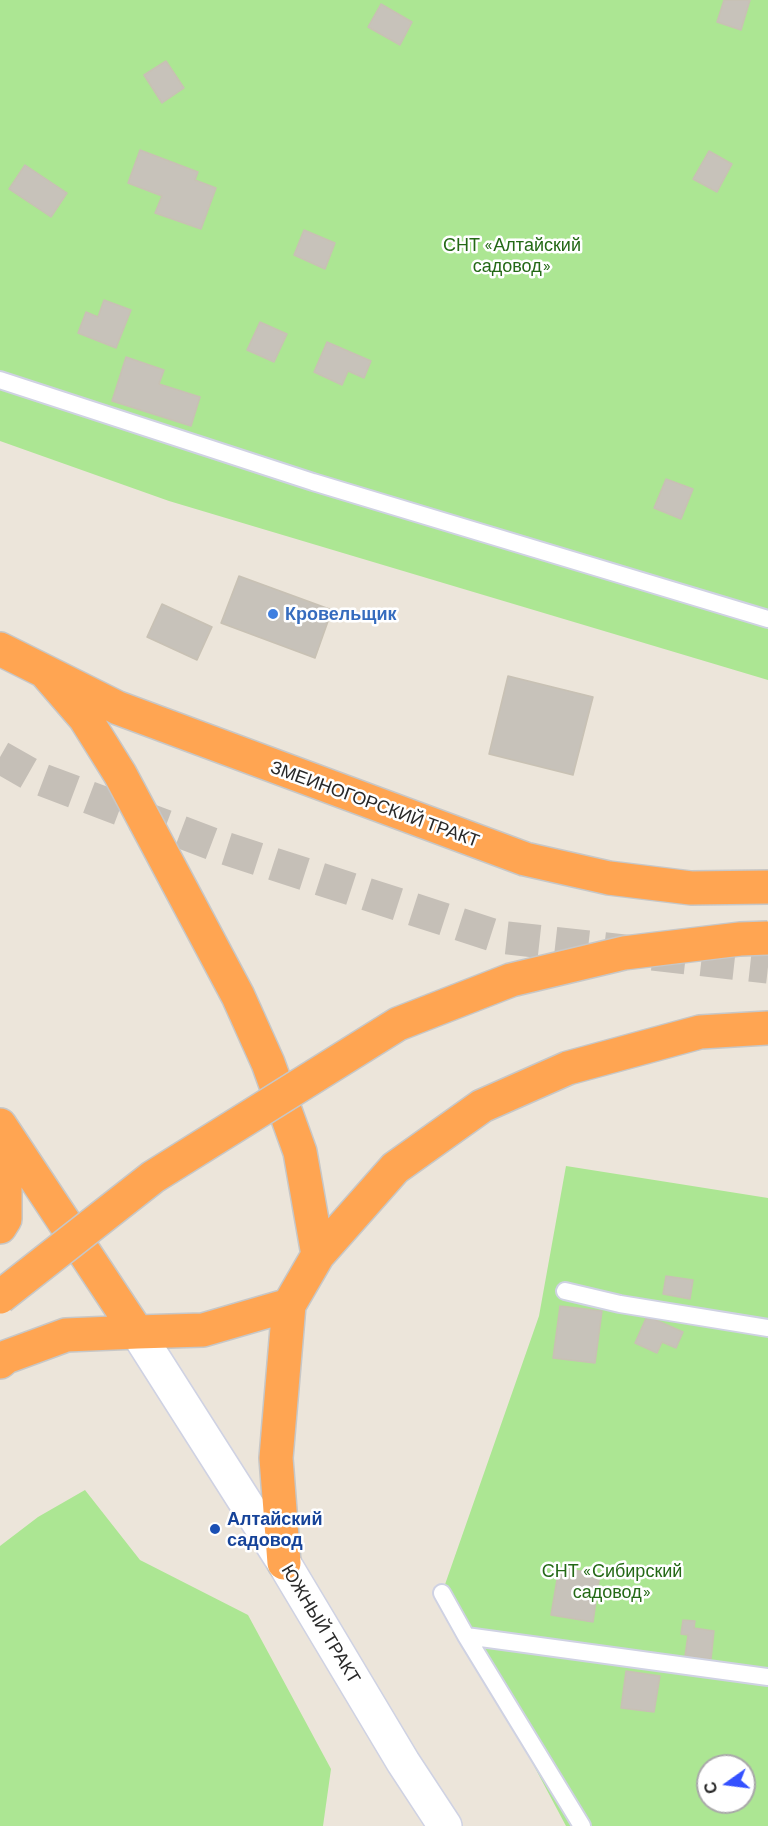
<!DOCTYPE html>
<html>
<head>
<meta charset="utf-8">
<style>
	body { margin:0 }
	#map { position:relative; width:768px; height:1826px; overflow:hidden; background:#ece5da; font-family:Barlow,sans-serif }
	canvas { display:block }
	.north { position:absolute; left:696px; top:1754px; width:60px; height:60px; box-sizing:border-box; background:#fff; border:2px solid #a9a9a9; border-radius:50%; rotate:256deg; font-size:16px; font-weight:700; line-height:24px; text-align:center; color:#292929 }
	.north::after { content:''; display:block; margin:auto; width:21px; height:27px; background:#3451ff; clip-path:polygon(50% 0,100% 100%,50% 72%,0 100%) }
</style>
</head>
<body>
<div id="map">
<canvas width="768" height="1826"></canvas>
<div class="north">С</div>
</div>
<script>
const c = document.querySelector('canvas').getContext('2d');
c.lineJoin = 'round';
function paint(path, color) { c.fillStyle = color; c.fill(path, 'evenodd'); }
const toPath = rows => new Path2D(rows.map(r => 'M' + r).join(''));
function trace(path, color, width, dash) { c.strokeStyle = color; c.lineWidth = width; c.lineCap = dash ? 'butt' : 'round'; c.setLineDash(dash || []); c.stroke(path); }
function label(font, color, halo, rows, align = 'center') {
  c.font = font + ' Barlow,sans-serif'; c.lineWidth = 5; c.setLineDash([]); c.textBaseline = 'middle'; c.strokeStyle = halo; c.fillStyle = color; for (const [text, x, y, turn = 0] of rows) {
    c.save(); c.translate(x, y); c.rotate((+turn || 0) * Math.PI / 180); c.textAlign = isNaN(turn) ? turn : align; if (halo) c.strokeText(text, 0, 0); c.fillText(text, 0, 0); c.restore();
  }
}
const green = toPath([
	[0,0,768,0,768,680,169,501,0,441],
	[566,1166,768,1198,768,1826,566,1826,442,1593,539,1316],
	[708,1766,744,1766,744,1802,708,1802],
	[85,1490,140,1560,248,1615,331,1769,323,1826,0,1826,0,1546,38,1517]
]);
const building = toPath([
	[724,0,750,0,741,30,717,22,724,0],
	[381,4,412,22,400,45,368,27,381,4],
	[166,61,184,88,162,103,144,75,166,61],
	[140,150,198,172,195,180,216,188,201,229,155,213,162,196,128,183,140,150],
	[709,151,732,164,717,192,693,179,709,151],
	[25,165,67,193,51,217,9,189,25,165],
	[304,230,335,243,325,269,294,255,304,230],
	[104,300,131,310,116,348,78,333,86,312,98,317,104,300],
	[260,322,287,334,274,362,247,350,260,322],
	[327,342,371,361,364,378,348,371,342,385,314,372,327,342],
	[126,357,164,370,159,384,200,397,191,426,112,401,126,357],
	[666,479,693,489,681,519,654,508,666,479],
	[239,576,332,610,315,658,221,623,239,576],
	[162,604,212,627,197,660,147,637,162,604],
	[508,676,593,697,573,775,489,754,508,676],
	[666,1276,693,1280,690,1299,663,1294,666,1276],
	[560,1306,602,1311,595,1363,553,1358,560,1306],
	[647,1316,683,1332,676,1348,662,1342,657,1353,635,1343,647,1316],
	[559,1568,600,1574,593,1622,551,1615,559,1568],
	[683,1620,695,1621,694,1628,714,1631,711,1659,685,1656,688,1635,681,1634,683,1620],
	[626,1671,660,1676,654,1712,621,1708,626,1671]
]);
const highwayTunnel = toPath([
	[0,757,35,777,218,846,499,937,768,967]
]);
const lane = toPath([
	[0,380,313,482,768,619],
	[565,1291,620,1304,768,1328],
	[442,1593,466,1636],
	[582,1826,466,1636,768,1677]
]);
const secondary = toPath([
	[137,1332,284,1563,403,1762,445,1826]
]);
const highway = toPath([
	[0,649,118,708,525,859,609,878,691,888,768,887],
	[0,1125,137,1332,203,1330,289,1305,318,1255,300,1152,268,1063,238,996,120,774,85,718,46,673],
	[0,1146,5,1167,5,1219,0,1227],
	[318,1255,395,1168,482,1106,568,1068,700,1032,768,1028],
	[0,1362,6,1357,66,1335,137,1332],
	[284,1563,276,1458,289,1305]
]);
const highwayBridge = toPath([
	[0,1297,153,1177,398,1024,511,980,624,953,740,939,768,938]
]);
const markers = [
	[273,614,6,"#3f7fe0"],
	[215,1529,6,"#1a4fb4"]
];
const parkNames = [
	["СНТ «Алтайский",512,245],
	["садовод»",512,266],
	["СНТ «Сибирский",612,1571],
	["садовод»",612,1592]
];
const shopNames = [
	["Кровельщик",285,614]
];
const streetNames = [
	["ЗМЕИНОГОРСКИЙ ТРАКТ",375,804,20],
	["ЮЖНЫЙ ТРАКТ",321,1624,59]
];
const transitNames = [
	["Алтайский",227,1519],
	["садовод",227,1540]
];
paint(green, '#ace693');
paint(building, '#c7c2ba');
trace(building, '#c8c1b4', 1.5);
trace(highwayTunnel, '#c5bfb7', 33, [33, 16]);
trace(lane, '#cfd2e3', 20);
trace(secondary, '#cfd2e3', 36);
trace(highway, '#c7c7c7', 36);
trace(lane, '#fff', 16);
trace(secondary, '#fff', 33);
trace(highway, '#ffa552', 33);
trace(highwayBridge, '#c7c7c7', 36, []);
trace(highwayBridge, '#ffa552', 33);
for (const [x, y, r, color] of markers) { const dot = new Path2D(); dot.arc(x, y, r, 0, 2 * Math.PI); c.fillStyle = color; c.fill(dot); trace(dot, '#fff', 2); }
label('18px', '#246916', '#fff', parkNames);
label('bold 18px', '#366cbe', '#fff', shopNames, 'left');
label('18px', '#292929', '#fff', streetNames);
label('bold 18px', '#164399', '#fff', transitNames, 'left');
</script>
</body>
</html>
